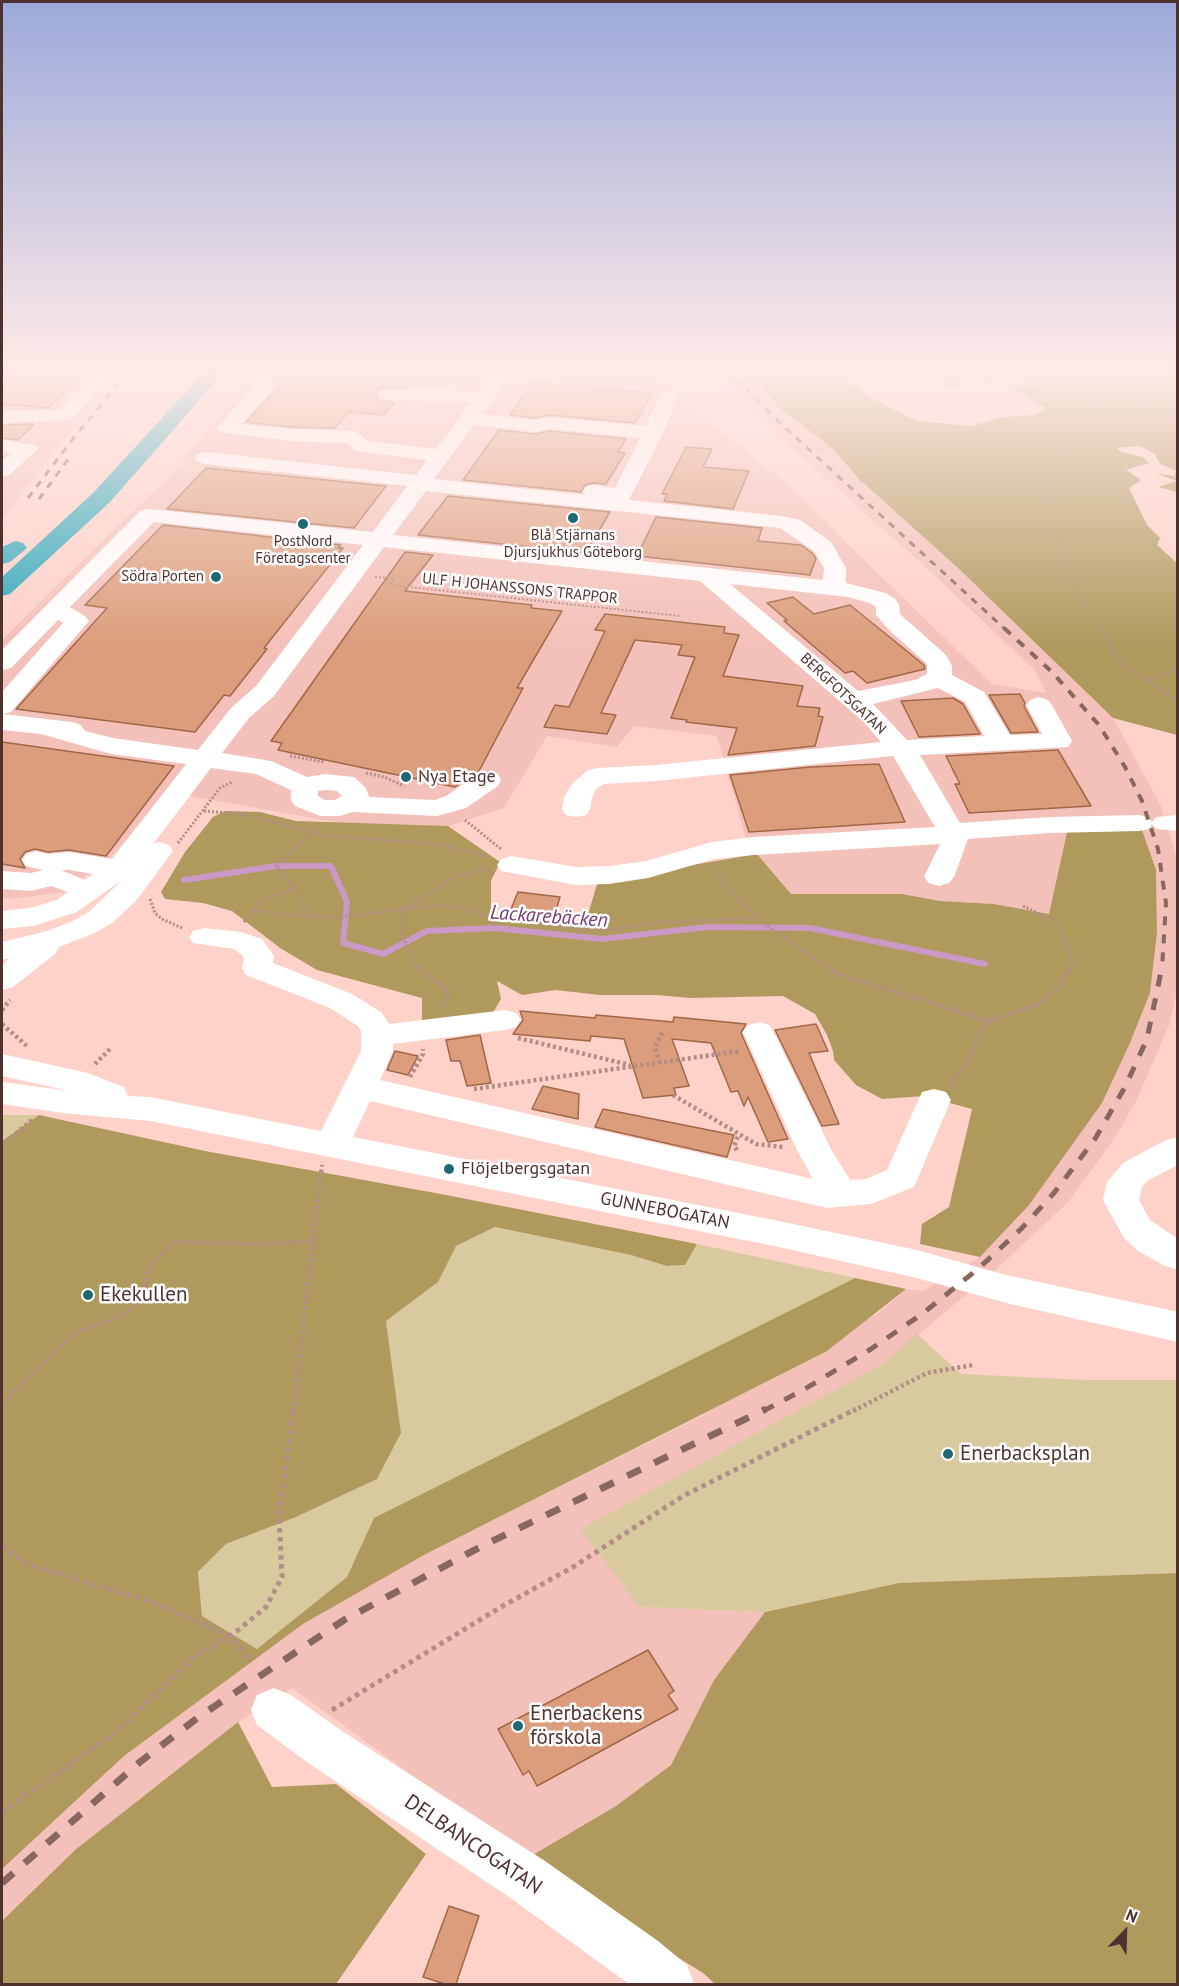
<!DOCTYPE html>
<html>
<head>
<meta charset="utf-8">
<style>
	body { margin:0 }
	#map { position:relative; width:1179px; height:1986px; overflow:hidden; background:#fed1c9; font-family:"PT Sans",sans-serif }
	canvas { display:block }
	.frame { position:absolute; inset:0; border:3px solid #4f322d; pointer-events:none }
	.north { position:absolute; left:1095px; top:1902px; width:60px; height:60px; -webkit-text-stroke:4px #fefefe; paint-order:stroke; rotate:23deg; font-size:16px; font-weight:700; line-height:24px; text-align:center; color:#4f322d }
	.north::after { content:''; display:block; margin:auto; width:21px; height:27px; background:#4f322d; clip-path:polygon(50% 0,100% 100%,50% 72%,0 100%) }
</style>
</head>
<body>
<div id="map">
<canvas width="1179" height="1986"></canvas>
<div class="frame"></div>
<div class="north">N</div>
</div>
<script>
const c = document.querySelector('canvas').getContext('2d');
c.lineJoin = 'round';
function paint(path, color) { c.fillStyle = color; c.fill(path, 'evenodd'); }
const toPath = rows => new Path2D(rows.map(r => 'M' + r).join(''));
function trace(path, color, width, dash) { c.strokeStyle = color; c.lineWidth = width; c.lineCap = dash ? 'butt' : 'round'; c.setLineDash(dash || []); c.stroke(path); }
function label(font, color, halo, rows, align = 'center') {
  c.font = font + ' "PT Sans",sans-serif'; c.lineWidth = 5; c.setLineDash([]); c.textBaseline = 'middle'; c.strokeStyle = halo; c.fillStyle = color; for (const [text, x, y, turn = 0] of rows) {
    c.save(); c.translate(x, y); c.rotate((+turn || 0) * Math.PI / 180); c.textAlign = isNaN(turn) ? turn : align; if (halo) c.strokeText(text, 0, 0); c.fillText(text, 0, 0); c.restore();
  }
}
const built = toPath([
	[2,369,126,369,62,442,2,519],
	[256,369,641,369,781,479,992,684,1046,693,1034,669,920,562,768,427,713,369,746,369,779,408,831,447,859,479,958,568,1113,718,1161,806,1177,859,1177,990,1170,1023,1137,1099,1118,1133,1069,1201,1001,1265,885,1363,582,1529,639,1607,765,1612,714,1680,671,1765,616,1806,531,1856,468,1816,292,1688,238,1722,75,1850,2,1921,2,1869,124,1756,303,1624,424,1555,703,1415,880,1312,906,1289,923,1291,980,1257,1130,1043,1150,993,1157,933,1156,870,1142,830,1067,832,1049,914,994,904,940,901,902,894,791,894,747,842,717,736,634,726,617,747,547,736,504,808,448,826,346,824,167,792,110,858,64,892,9,899,2,898,2,640,177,468]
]);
const green = toPath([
	[2,1115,39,1115,2,1141],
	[495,1227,631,1255,667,1266,685,1265,697,1244,855,1278,375,1518,347,1577,257,1649,202,1616,198,1572,226,1544,296,1517,377,1479,401,1433,386,1321,438,1282,456,1246],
	[917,1334,961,1374,1085,1380,1177,1380,1177,1573,899,1583,765,1612,639,1607,581,1529,885,1363]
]);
const forest = toPath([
	[746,369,833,369,871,398,917,421,971,426,1004,417,1035,415,1046,408,1013,389,1040,385,1037,383,1024,383,1016,375,1008,372,1002,373,993,379,981,378,968,372,958,372,961,387,949,389,939,377,925,369,1177,369,1177,492,1158,487,1177,481,1155,473,1174,476,1176,471,1160,464,1155,454,1140,446,1117,448,1121,452,1143,457,1149,463,1126,470,1141,480,1129,488,1147,525,1160,538,1157,545,1177,563,1177,735,1113,718,958,568,859,479,831,447,779,408],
	[225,811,260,812,296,821,448,826,500,862,491,881,491,917,584,928,598,881,757,854,791,894,902,894,940,901,994,904,1049,914,1067,832,1142,830,1156,870,1157,933,1150,993,1130,1043,1102,1103,1029,1205,980,1257,920,1244,922,1224,949,1207,972,1109,924,1096,882,1099,856,1085,834,1060,833,1051,827,1035,815,1014,783,996,690,998,657,995,600,995,556,990,522,995,497,981,501,999,490,1018,422,1026,422,998,317,970,280,948,232,911,203,903,165,899,161,892,185,852,213,817],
	[39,1115,205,1151,446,1195,697,1244,685,1265,667,1266,631,1255,495,1227,456,1246,438,1282,386,1321,401,1433,377,1479,296,1517,226,1544,198,1572,202,1616,257,1649,347,1577,374,1518,855,1278,906,1289,827,1351,424,1555,303,1624,124,1756,2,1869,2,1141],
	[1177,1573,1177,1984,715,1984,703,1973,619,1921,531,1856,616,1806,671,1765,714,1680,765,1612,899,1583],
	[238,1722,272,1787,336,1784,426,1854,336,1984,2,1984,2,1921,75,1850]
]);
const stream = toPath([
	[184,880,276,866,331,866,347,902,343,943,383,954,427,931,495,928,602,939,707,927,810,928,985,964]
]);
const building = toPath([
	[2,369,91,369,48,408,2,404,2,369],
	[296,369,387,369,383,374,417,377,408,387,378,389,376,395,379,400,395,402,384,415,349,412,334,428,290,427,246,422,296,369],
	[534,382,586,387,652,393,635,423,549,415,536,418,510,415,534,382],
	[34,424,18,440,2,438,2,429,5,425,34,424],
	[499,430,536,434,549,431,626,439,618,452,625,453,606,484,593,483,585,485,581,492,463,480,499,430],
	[686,447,712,449,703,467,749,471,733,509,664,501,667,494,662,494,686,447],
	[206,468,386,486,354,528,167,509,206,468],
	[448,496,610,512,586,553,418,535,448,496],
	[656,517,762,528,758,541,801,545,812,553,816,558,810,575,637,556,656,517],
	[163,525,341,545,338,548,343,548,264,648,267,649,230,696,224,695,195,732,16,709,107,608,85,605,163,525],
	[405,552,433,555,405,591,532,605,531,608,562,611,517,688,523,688,479,771,455,787,278,750,282,743,271,741,405,552],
	[793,597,814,614,850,605,924,665,925,669,867,683,853,671,845,673,784,621,787,620,767,603,793,597],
	[605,614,725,627,724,633,739,635,723,676,803,686,797,706,820,708,818,716,823,717,815,746,728,755,737,728,686,722,687,720,671,718,695,657,678,655,682,645,635,640,601,713,616,715,607,734,544,727,555,705,569,707,605,631,595,630,605,614],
	[1020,694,1025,703,1024,706,1038,732,1011,733,989,695,1020,694],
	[953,698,963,704,980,734,919,737,901,701,953,698],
	[2,742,174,766,106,856,69,850,48,852,35,849,25,852,20,859,25,868,2,864,2,742],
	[1058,750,1091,806,969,813,955,784,960,784,946,756,1058,750],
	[879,764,905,822,749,832,730,775,810,767,879,764],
	[518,892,560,897,555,914,511,909,518,892],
	[520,1011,595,1018,596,1015,673,1022,674,1017,746,1024,741,1033,788,1139,768,1142,748,1097,744,1106,738,1091,731,1092,711,1043,672,1039,689,1086,674,1088,676,1095,643,1098,624,1039,591,1036,590,1041,513,1034,523,1020,520,1011],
	[816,1024,828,1051,809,1053,839,1124,822,1126,775,1030,816,1024],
	[480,1035,491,1083,467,1086,460,1061,451,1061,446,1040,480,1035],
	[395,1051,418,1056,408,1075,387,1070,395,1051],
	[543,1086,579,1094,578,1119,532,1109,543,1086],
	[603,1109,734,1135,727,1157,595,1127,603,1109],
	[648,1650,674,1691,668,1695,678,1709,537,1786,529,1771,523,1775,498,1729,648,1650],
	[449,1906,479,1916,456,1984,445,1984,423,1977,449,1906]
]);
const pathFar3 = toPath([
	[1022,369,1061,377,1076,389,1102,399,1134,378,1163,369],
	[1122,369,1134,378],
	[819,450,831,447,854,448,917,474],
	[1178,461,1178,466],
	[1058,467,1047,478,1048,513,1072,580,1101,630],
	[860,482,985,467,1049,470,1058,467,1067,451,1063,435,1070,426,1102,399,1134,397,1150,402,1154,414,1178,418],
	[375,577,394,578,390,585,680,616]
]);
const pathFar2 = toPath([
	[1100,628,1120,663,1178,701],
	[1148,680,1178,669],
	[290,756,324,762],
	[366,773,384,777,404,786],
	[204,811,241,814,330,836,437,844,491,857],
	[465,820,501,849],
	[178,843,220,788,232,782],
	[712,869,756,918,829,969],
	[150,899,155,913,162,919,182,928],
	[1023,906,1057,922,1073,963,1070,969],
	[254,910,309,917,341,917,404,909,455,877,490,868],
	[308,916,301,906,296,888,276,866,314,831],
	[244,922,259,902,296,888],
	[416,969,404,938,404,909,445,905,464,908,483,915,596,931,665,922,756,918]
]);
const pathFar1 = toPath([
	[416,967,449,991,449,998,442,1005],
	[827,967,835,973,989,1021],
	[2,1010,10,1000],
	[2,1024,28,1047],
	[518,1038,630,1065],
	[660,1063,655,1047,663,1031],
	[95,1064,112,1047],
	[410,1077,423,1054,423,1049],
	[950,1085,970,1058,977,1035,989,1021,1039,1004,1059,986,1070,967],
	[474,1089,740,1051],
	[673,1095,756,1144,783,1147],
	[2,1145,32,1120],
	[737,1150,734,1146,739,1134],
	[2,1405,31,1374,77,1332,114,1319,139,1305,151,1264,176,1242,260,1244,314,1241],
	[294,1411,322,1165],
	[853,1411,927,1373,973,1365]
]);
const path = toPath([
	[2,1546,27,1564,152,1602,231,1636,250,1662],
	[332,1710,501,1607,573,1567,683,1496,856,1409],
	[2,1812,115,1733,195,1656,231,1636,266,1607,282,1577,279,1516,294,1409]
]);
const minor = toPath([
	[100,369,120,369,71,420,2,423,2,411,59,410,100,369],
	[261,369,280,369,270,382,273,387,271,391,241,424,290,429,352,431,359,433,367,441,436,449,471,402,387,400,380,398,378,394,380,390,437,388,479,392,491,376,464,374,458,373,455,369,573,369,570,373,564,374,524,378,509,377,482,414,536,420,549,417,645,426,662,393,676,393,678,397,663,433,629,500,782,516,800,520,831,542,846,568,846,583,886,593,895,599,899,604,900,614,946,655,952,666,952,675,984,692,1010,735,1042,734,1026,705,1030,700,1039,697,1048,700,1052,705,1072,741,1068,747,920,755,960,823,1050,817,1139,815,1149,817,1152,822,1156,817,1178,815,1178,831,1156,829,1152,824,1149,829,1139,831,1050,833,968,839,954,877,949,883,939,886,929,883,924,877,940,844,753,855,714,859,648,878,609,884,576,885,501,871,497,865,501,859,511,856,576,867,609,866,646,861,712,842,753,837,935,827,893,756,656,781,604,784,596,789,592,797,590,809,586,815,576,817,566,815,562,809,564,797,572,784,588,770,598,768,656,765,881,742,864,722,700,581,384,547,274,696,249,718,222,753,271,761,307,777,325,774,354,777,366,788,369,797,435,800,446,796,478,774,488,772,498,774,501,780,498,786,466,808,437,816,353,812,340,816,320,816,295,806,291,800,291,790,256,774,211,768,153,844,159,842,169,845,173,851,136,901,112,923,95,933,59,947,55,954,13,987,2,990,2,965,10,958,2,960,2,942,47,931,73,921,90,911,122,880,77,912,33,926,2,929,2,911,30,908,57,900,68,892,51,886,31,891,2,889,2,871,31,873,43,870,26,866,22,860,26,854,36,851,48,854,69,852,112,859,186,764,111,754,41,734,2,730,2,692,63,623,58,620,11,668,2,670,2,650,141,510,149,509,373,532,407,486,205,464,198,462,195,458,198,454,205,452,416,475,427,460,361,452,354,450,347,443,290,441,220,432,217,428,253,388,250,383,261,369],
	[474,425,536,432,549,429,640,438,615,488,593,485,586,487,583,491,585,495,434,479,474,425],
	[426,491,780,528,814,551,824,568,823,580,393,535,426,491],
	[154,522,363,545,256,686,231,708,198,750,113,738,85,731,81,725,72,722,3,714,11,712,89,621,85,616,70,607,154,522],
	[730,584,848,597,870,603,876,607,876,615,889,630,927,664,927,674,915,680,858,691,730,584],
	[938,688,965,702,984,736,907,740,873,704,938,688],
	[325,790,337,791,342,796,335,800,325,800,318,796,318,791,325,790],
	[61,870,69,870,93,874,85,880,61,870],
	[2,440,35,445,38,449,9,475,2,477,2,461,11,453,2,452,2,440],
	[204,928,241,932,262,939,274,956,273,963,352,994,381,1012,389,1024,505,1010,516,1013,521,1020,516,1027,505,1030,393,1044,393,1051,380,1080,813,1179,797,1150,743,1032,748,1025,759,1022,770,1025,831,1149,850,1180,866,1179,887,1170,922,1092,934,1089,946,1092,951,1100,914,1187,871,1204,827,1208,370,1101,353,1137,774,1220,917,1250,1006,1275,1178,1312,1178,1342,1006,1303,917,1278,774,1246,150,1121,63,1113,2,1104,2,1082,70,1091,2,1076,2,1054,88,1073,124,1087,128,1096,150,1097,321,1131,361,1051,361,1031,358,1026,330,1008,246,975,242,968,244,957,234,949,193,943,189,937,193,931,204,928],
	[1178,1137,1178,1165,1147,1181,1142,1187,1139,1200,1150,1220,1178,1239,1178,1270,1165,1266,1138,1251,1124,1238,1103,1200,1107,1182,1123,1163,1166,1140,1178,1137],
	[274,1688,291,1695,345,1733,545,1861,658,1941,687,1965,694,1984,629,1984,509,1897,311,1765,257,1725,251,1710,257,1695,274,1688]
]);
const highway = toPath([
	[207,369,227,369,109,503,10,594,2,596,2,577,93,493,207,369],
	[15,541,23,543,27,548,10,562,2,564,2,547,15,541]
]);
const railFar3 = toPath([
	[726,369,779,422,1006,630],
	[28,498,72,440,131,369],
	[39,499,72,454]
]);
const railFar2 = toPath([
	[1004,628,1052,672,1099,725,1125,767,1142,801,1158,849,1166,903,1162,969]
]);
const railFar1 = toPath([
	[763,1411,803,1390,871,1349,922,1314,979,1268,1021,1229,1054,1193,1095,1139,1125,1087,1147,1039,1162,967]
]);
const rail = toPath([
	[2,1883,140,1762,200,1716,344,1620,482,1546,766,1409]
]);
const markers = [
	[573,518,6,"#1f6974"],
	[303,524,6,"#1f6974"],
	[216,577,6,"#1f6974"],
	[406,777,6,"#1f6974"],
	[449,1169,6,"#1f6974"],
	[88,1295,6,"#1f6974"],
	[948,1454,6,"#1f6974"],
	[518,1726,6,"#1f6974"]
];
const farPoinames = [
	["Blå Stjärnans",573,536],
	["Djursjukhus Göteborg",573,553],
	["PostNord",303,542],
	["Företagscenter",303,559],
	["Södra Porten",204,577,"right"]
];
const farStreetnames = [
	["ULF H JOHANSSONS TRAPPOR",520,589,6],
	["BERGFOTSGATAN",843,694,43]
];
const poiNames = [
	["Nya Etage",418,777],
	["Flöjelbergsgatan",461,1169]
];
const streetNames = [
	["GUNNEBOGATAN",665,1211,11]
];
const waterNames = [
	["Lackarebäcken",549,917,4]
];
const nearPoinames = [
	["Ekekullen",100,1295],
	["Enerbacksplan",960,1454],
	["Enerbackens",530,1714],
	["förskola",530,1738]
];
const nearStreetnames = [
	["DELBANCOGATAN",473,1845,34]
];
paint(built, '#f3c1b9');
paint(green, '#d9c99e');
paint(forest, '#b0995d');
trace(stream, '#ca99c5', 6);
paint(building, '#db9d7b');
trace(building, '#a16747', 1.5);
trace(pathFar3, '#b38d86', 2, [2, 2]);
trace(pathFar2, '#b38d86', 3, [2, 2]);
trace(pathFar1, '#b38d86', 4.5, [3, 3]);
trace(path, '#b38d86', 5, [4.5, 4.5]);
paint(minor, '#fff');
paint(highway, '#2aa8ba');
trace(railFar3, '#896761', 3, [7, 7]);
trace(railFar2, '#896761', 4, [9, 9]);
trace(railFar1, '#896761', 5, [12, 12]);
trace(rail, '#896761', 7, [15, 15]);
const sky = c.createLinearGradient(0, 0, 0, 647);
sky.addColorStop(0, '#9ca9da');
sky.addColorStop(0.57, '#ffeae7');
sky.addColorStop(1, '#ffeae700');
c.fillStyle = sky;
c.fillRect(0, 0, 1179, 647);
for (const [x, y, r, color] of markers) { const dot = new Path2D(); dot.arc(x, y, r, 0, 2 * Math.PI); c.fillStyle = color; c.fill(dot); trace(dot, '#fefefe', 2); }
label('15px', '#4f322d', '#fefefe', farPoinames);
label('15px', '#4f322d', '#fefefe', farStreetnames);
label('18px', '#4f322d', '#fefefe', poiNames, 'left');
label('18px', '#4f322d', '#fefefe', streetNames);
label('italic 20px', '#763a72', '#fefefe', waterNames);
label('21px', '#4f322d', '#fefefe', nearPoinames, 'left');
label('21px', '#4f322d', '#fefefe', nearStreetnames);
</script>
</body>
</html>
